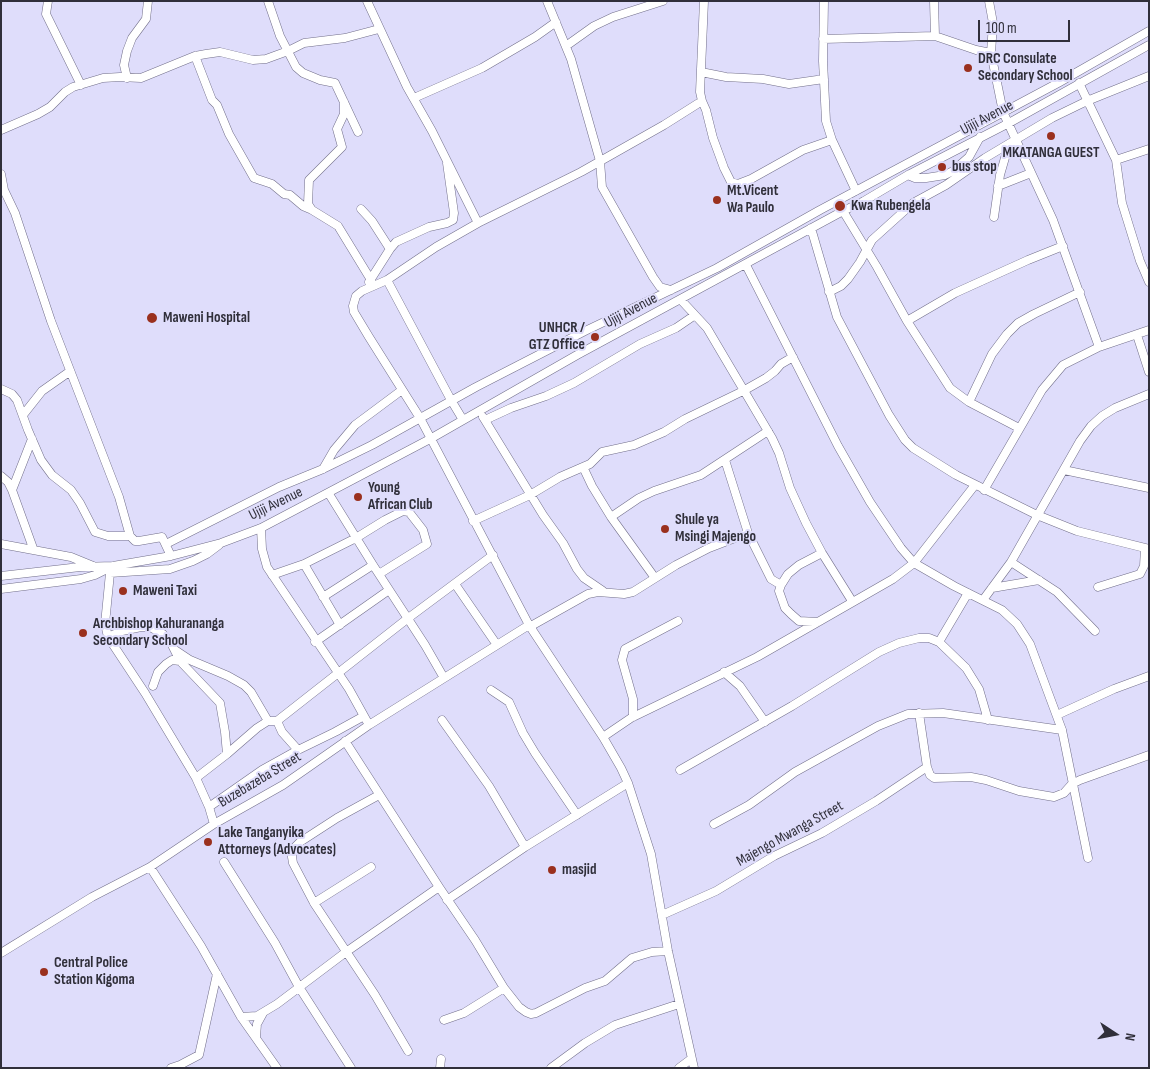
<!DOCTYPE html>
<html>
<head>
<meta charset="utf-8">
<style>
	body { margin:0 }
	#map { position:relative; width:1150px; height:1069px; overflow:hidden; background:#dfddfb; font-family:"Sofia Sans Condensed",sans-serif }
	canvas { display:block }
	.frame { position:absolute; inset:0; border:2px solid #302f3a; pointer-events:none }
	.north { position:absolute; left:1090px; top:1009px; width:50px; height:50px; -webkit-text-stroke:4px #dfddfb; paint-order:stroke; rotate:101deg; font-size:14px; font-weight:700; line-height:20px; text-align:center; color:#302f3a }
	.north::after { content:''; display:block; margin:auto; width:18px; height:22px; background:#302f3a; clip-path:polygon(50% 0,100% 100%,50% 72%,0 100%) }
	.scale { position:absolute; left:978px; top:20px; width:92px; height:22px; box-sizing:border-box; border:2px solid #302f3a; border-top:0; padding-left:6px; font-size:15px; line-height:18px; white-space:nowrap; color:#302f3a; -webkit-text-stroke:4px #dfddfb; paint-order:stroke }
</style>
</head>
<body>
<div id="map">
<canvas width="1150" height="1069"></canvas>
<div class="frame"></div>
<div class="north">N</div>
<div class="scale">100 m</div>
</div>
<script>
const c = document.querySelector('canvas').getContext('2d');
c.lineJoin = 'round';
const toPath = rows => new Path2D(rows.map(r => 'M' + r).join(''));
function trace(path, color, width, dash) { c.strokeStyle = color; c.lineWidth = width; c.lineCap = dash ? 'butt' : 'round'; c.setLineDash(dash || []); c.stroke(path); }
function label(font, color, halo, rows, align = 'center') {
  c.font = font + ' "Sofia Sans Condensed",sans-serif'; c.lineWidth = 4; c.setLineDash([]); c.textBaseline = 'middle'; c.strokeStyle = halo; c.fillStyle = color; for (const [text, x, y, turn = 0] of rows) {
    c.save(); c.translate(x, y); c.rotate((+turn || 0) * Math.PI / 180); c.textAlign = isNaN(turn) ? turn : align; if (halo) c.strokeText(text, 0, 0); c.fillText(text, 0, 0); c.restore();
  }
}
const minor = toPath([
	[48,1,46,14,81,85],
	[268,1,280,36,296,67,303,73,320,80,335,83,358,132],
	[367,1,407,87,432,131,478,223],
	[547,1,571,59,600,161,602,187,653,277,660,287,671,290],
	[824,1,823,61,826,121,832,140,856,191],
	[934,1,935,36],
	[989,1,993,23,991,53,1003,112,1053,220,1099,347],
	[823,39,935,36,976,50,991,53],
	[566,46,594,26,613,17,663,1],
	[195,56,212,100,217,105,229,134,254,178,272,184,284,194,290,195,303,206,310,209],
	[701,72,726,77,763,79,789,84,824,79],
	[127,78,124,65,127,51,132,38,146,19,148,1],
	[1079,83,1116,160,1122,203,1140,261,1149,282],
	[414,98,482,68,535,37,556,22],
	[702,101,706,110,713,138,724,168,731,182,734,183,738,184,751,179,803,150,832,140],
	[344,102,344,114,337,129,342,147,309,180,308,204,312,210,338,226,371,280],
	[1,130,38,114,50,107,65,92,73,87,103,78,120,77,141,78,195,56,206,54,220,52,253,60,266,59,288,51,304,43,345,38,379,29],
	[1116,160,1149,149],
	[1,174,4,190,15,213,51,321,119,497,130,536,135,541,139,541,162,537,171,556],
	[908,175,915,178,926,178,945,175,953,171,969,157,980,137],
	[998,186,1031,173],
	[361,209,372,221,390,249],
	[843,211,877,267,907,321,950,388,969,402,1019,428],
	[994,217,1000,175,1009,144],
	[811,228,837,317,889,415,905,440,913,448,956,475,1037,515,1077,531,1149,549],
	[746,265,838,446,870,502,901,548,914,563,921,567,954,586,1002,610,1017,624,1030,644,1062,730,1088,858],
	[387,280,451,400,463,420],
	[369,282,390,249,396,242,429,227,447,223,453,220,454,213,447,163],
	[829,292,841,286,848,279,860,262,872,240,913,203,946,185,985,158,1052,118,1087,101,1149,76],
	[681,300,707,328,772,438,779,453,790,488,806,523,822,553,852,601],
	[907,321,955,293,1028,260,1063,246],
	[1137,335,1149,372],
	[1,389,12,394,17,400,28,430,41,460,52,475,71,490,80,503,95,532,108,536,130,536],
	[969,402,992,354,1007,334,1018,323,1034,314,1080,292],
	[23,415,42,391,69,372],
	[483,417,543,515,563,543,577,569,584,578,603,591],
	[485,420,511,408,546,396,574,383,640,344,676,328,695,315],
	[32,439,12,490,33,548],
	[725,460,748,533,771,579,781,585],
	[583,467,592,486,611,517,655,578],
	[323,469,334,450,355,425,402,390],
	[1064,470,1149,488],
	[1,476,8,482,12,490],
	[984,490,1042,390,1063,365,1099,347,1149,330],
	[329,494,373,565,425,645,444,678],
	[611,517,639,498,654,491,701,475,768,431],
	[473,521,530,495,560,477,583,467,590,464,602,452,634,445,664,432,685,419,743,391,766,378,775,371,781,364,793,357],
	[261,528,262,549,267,567,349,689,369,725],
	[1,544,71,557,93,566],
	[166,544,279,487,323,469,372,445,476,387,585,331,717,268,820,210,1058,83,1149,31],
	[1011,562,1057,592,1095,631],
	[304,564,340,625],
	[113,566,110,573,105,624,108,637,145,693,196,778,209,807,214,824],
	[110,573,170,569,193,561,207,554,219,545],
	[272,575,304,564,356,538,385,520,403,511,409,512,423,530,427,544,379,574],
	[1,576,80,567,113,566,171,556,221,543,261,528,430,439,577,355,843,211,864,201,908,175,1009,123,1149,45],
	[455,584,497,645],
	[1098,587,1140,574,1144,566,1145,548],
	[992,588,1039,580],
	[1,589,81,579,95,575,111,567],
	[323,597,373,565],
	[983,600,1011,562,1080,441,1091,426,1102,416,1115,408,1149,394],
	[818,622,799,621,791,614,785,608,779,591,781,585,788,574,799,565,822,553],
	[531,626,588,594,598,592,624,594,633,592,676,565,709,548,748,533],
	[108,637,122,631,141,627,150,627,163,634,172,645,180,661,220,703,225,732,227,754],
	[315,642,389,590],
	[939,642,968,593],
	[175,650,190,660,228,676,244,685,251,692,268,721],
	[724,672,740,686,765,722],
	[153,686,158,672,166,664,172,660,180,661],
	[491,690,509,702,523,733,535,753,577,815],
	[919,713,927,767,930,775,934,778,971,777,986,780,1019,791,1054,797,1064,793,1072,784,1080,780,1149,755],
	[1057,715,1114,689,1149,676],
	[633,717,633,699,622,660,625,649,678,621],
	[442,720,489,786,525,847],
	[277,721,282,732,298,750],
	[603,737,631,718,757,657,893,579,914,563,975,485],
	[345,741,439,887,475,940,504,988,519,1007,526,1012,531,1014,536,1013,585,988,605,981,632,958,652,952,668,951],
	[680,770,792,706,879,652,899,643,919,638,929,638,939,642,966,668,979,689,988,720],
	[196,778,227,754,257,728,268,721,277,721,407,619,493,555],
	[379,795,337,818,300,842,292,850,292,857,293,863,314,903,375,995,408,1051],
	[209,807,262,770,298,750,335,732,364,716],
	[714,824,749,805,795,772,878,726,908,714,943,713,1062,730],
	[224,862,275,943,299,987,351,1068],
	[150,867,201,946,241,1017,277,1068],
	[447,900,525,847,628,783],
	[314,903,371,867],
	[662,915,716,891,774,856,822,833,876,801,927,767],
	[1,953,92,897,150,867,214,824,283,785,369,725,529,625],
	[241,1017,257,1016,277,1004,346,952,439,887],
	[444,1020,464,1013,504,988],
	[256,1037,257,1024,263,1013],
	[171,1068,180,1065,199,1055,217,974],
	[440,1068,441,1059],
	[551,1068,585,1043,615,1025,679,1004],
	[679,1068,691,1059],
	[694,1068,668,951,651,854,628,783,621,768,603,737,529,625,420,418,369,337,354,312,353,306,356,296,362,291,387,280,436,247,478,223,581,172,664,125,702,101,700,92,704,1]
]);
const markers = [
	[968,68,5,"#9a301e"],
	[1051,136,5,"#9a301e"],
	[942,167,5,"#9a301e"],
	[717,200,5,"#9a301e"],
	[840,206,6,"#9a301e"],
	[152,318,6,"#9a301e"],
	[595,337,5,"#9a301e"],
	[358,497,5,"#9a301e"],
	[665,529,5,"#9a301e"],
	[123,591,5,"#9a301e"],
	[83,633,5,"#9a301e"],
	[208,842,5,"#9a301e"],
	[552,870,5,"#9a301e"],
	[44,972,5,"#9a301e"]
];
const poiNames = [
	["DRC Consulate",978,59],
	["Secondary School",978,76],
	["MKATANGA GUEST",1051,153,"center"],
	["bus stop",952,167],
	["Mt.Vicent",727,191],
	["Wa Paulo",727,208],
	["Kwa Rubengela",851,206],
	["Maweni Hospital",163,318],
	["UNHCR /",585,328,"right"],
	["GTZ Office",585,345,"right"],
	["Young",368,488],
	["African Club",368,505],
	["Shule ya",675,520],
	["Msingi Majengo",675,537],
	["Maweni Taxi",133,591],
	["Archbishop Kahurananga",93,624],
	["Secondary School",93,641],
	["Lake Tanganyika",218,833],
	["Attorneys (Advocates)",218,850],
	["masjid",562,870],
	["Central Police",54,963],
	["Station Kigoma",54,980]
];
const streetNames = [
	["Ujiji Avenue",987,118,-28],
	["Ujiji Avenue",631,311,-28],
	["Ujiji Avenue",276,504,-26],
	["Buzebazeba Street",260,780,-31],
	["Majengo Mwanga Street",790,834,-29]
];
trace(minor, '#726f8a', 9);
trace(minor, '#fff', 8);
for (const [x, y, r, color] of markers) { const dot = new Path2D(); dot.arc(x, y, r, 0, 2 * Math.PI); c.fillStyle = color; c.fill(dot); trace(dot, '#dfddfb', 2); }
label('bold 15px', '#302f3a', '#dfddfb', poiNames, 'left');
label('15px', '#302f3a', '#dfddfb', streetNames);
</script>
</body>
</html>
